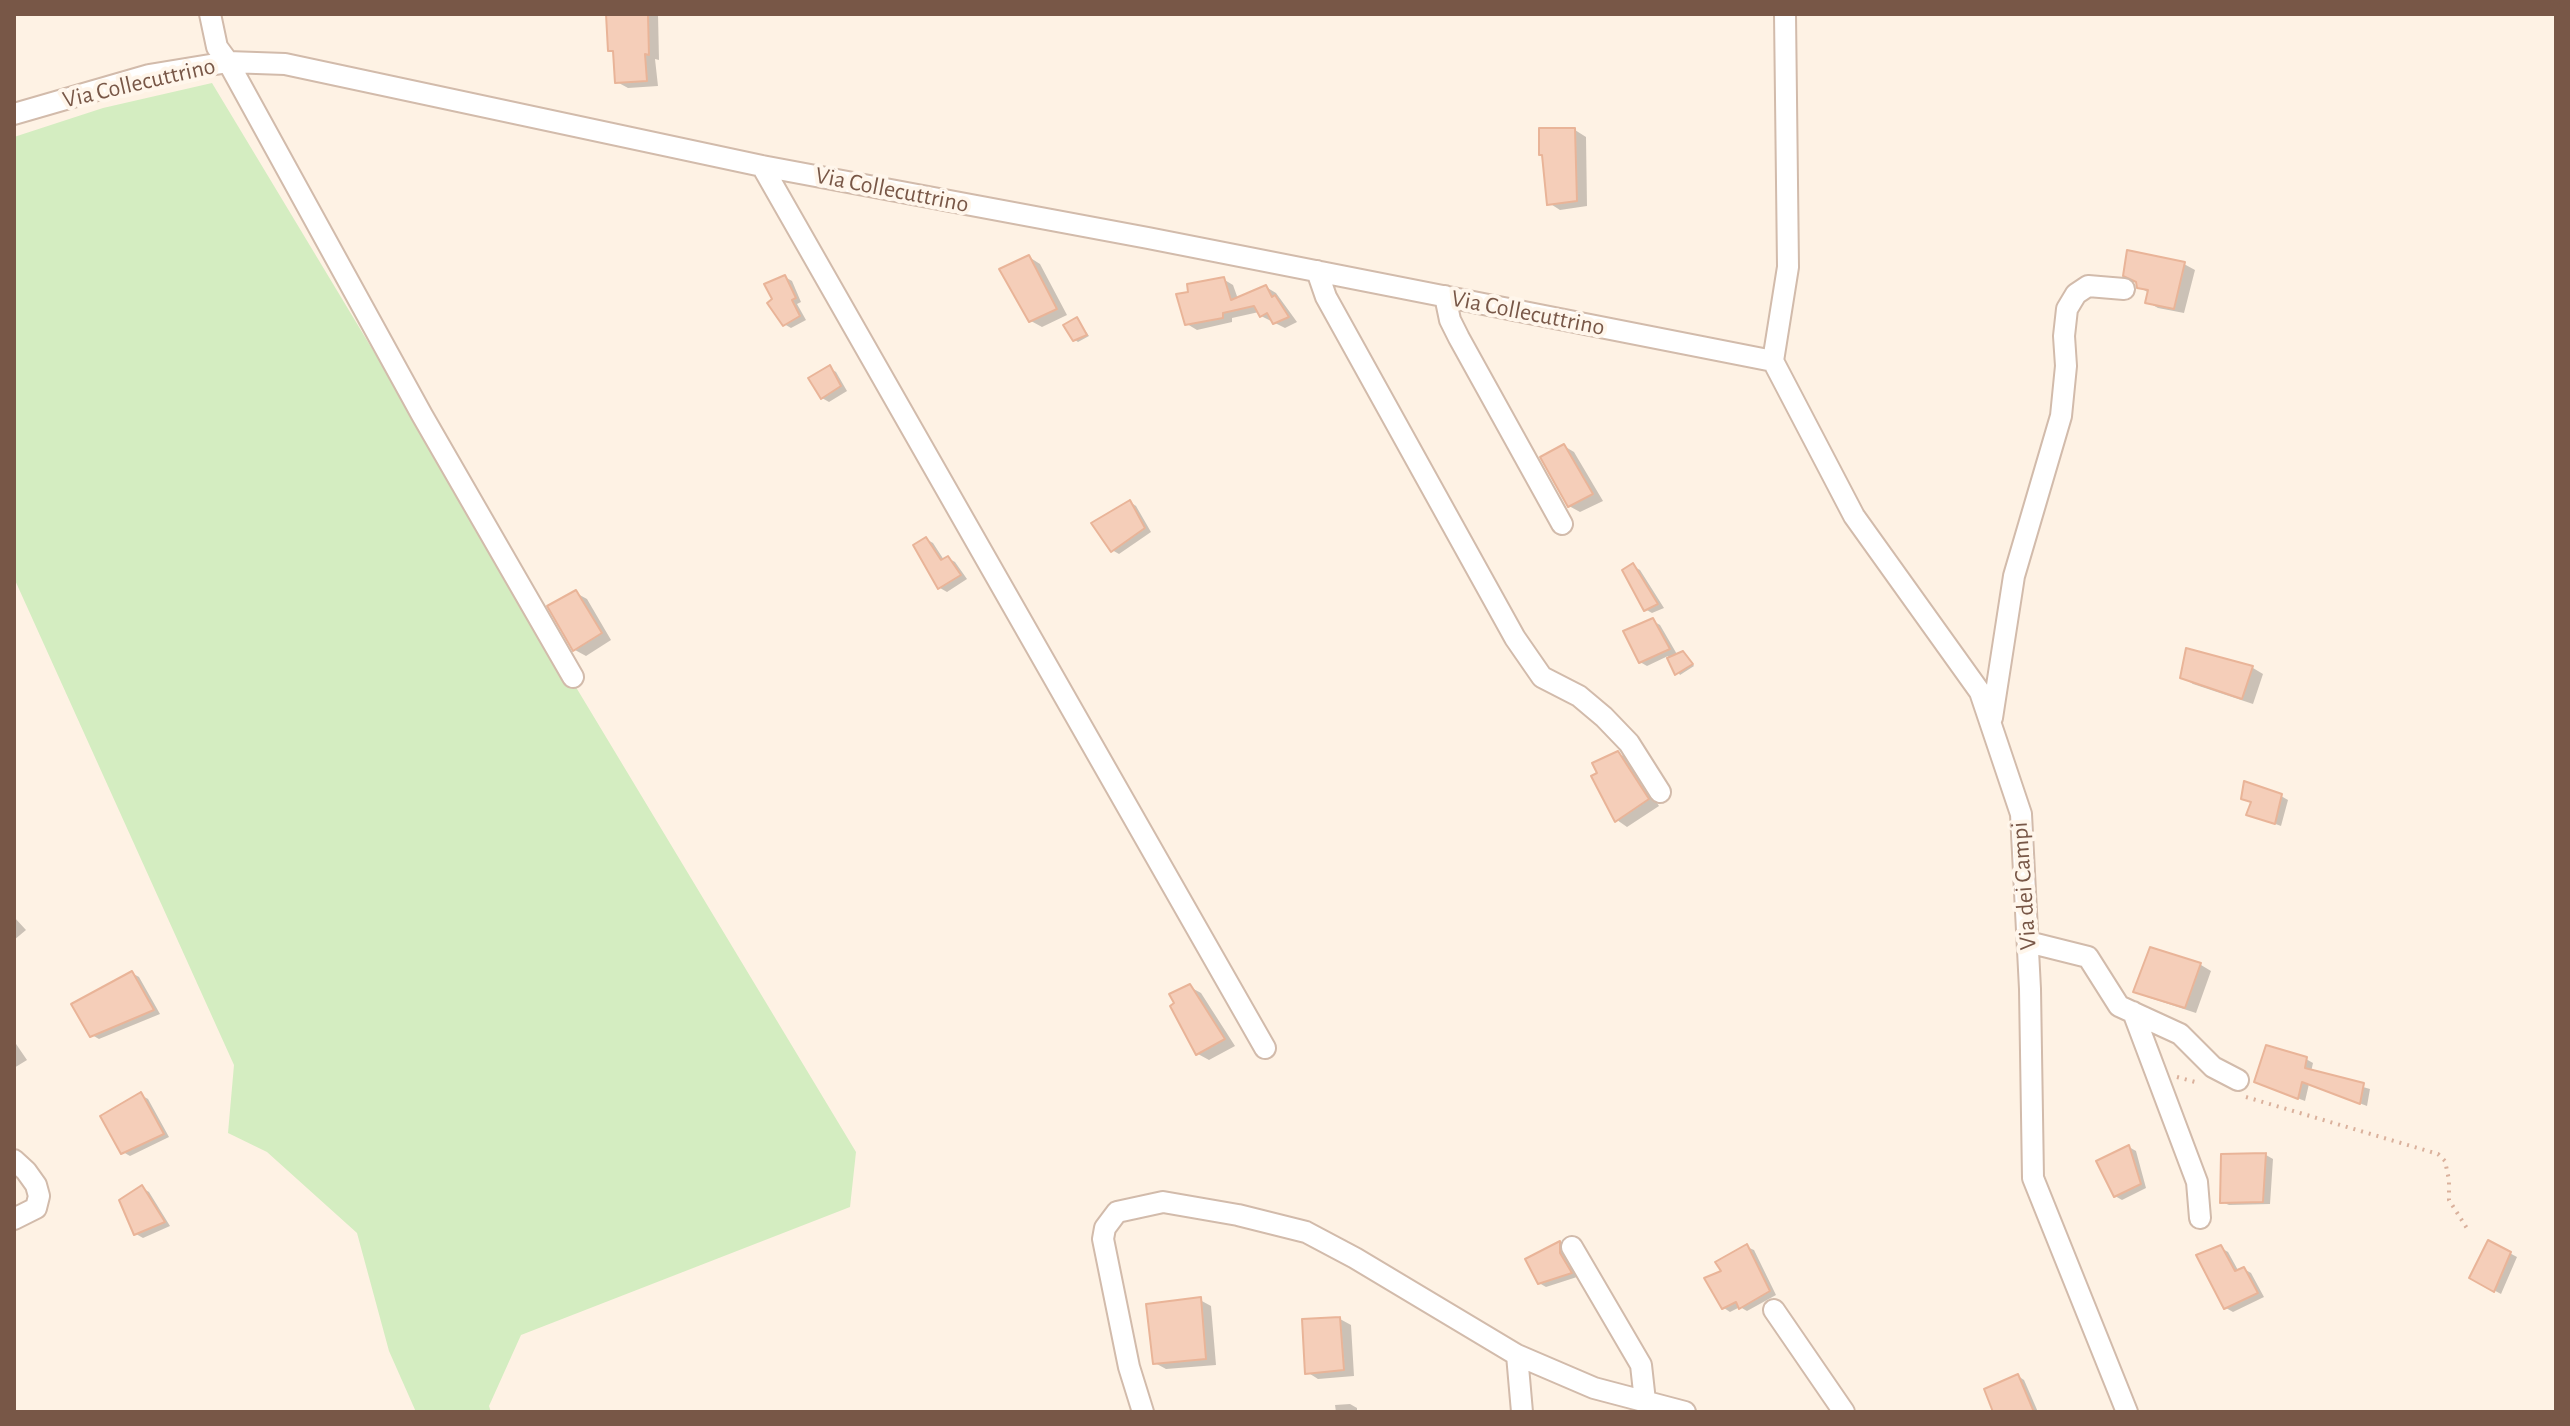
<!DOCTYPE html>
<html>
<head>
<meta charset="utf-8">
<style>
	body { margin:0 }
	#map { position:relative; width:2570px; height:1426px; overflow:hidden; background:#fef2e4; font-family:"Alegreya Sans",sans-serif }
	canvas { display:block }
	.frame { position:absolute; inset:0; border:16px solid #785747; pointer-events:none }
</style>
</head>
<body>
<div id="map">
<canvas width="2570" height="1426"></canvas>
<div class="frame"></div>
</div>
<script>
const c = document.querySelector('canvas').getContext('2d');
c.lineJoin = 'round';
function paint(path, color) { c.fillStyle = color; c.fill(path, 'evenodd'); }
const toPath = rows => new Path2D(rows.map(r => 'M' + r).join(''));
function trace(path, color, width, dash) { c.strokeStyle = color; c.lineWidth = width; c.lineCap = dash ? 'butt' : 'round'; c.setLineDash(dash || []); c.stroke(path); }
function label(font, color, halo, rows, align = 'center') {
  c.font = font + ' "Alegreya Sans",sans-serif'; c.lineWidth = 8; c.setLineDash([]); c.textBaseline = 'middle'; c.strokeStyle = halo; c.fillStyle = color; for (const [text, x, y, turn = 0] of rows) {
    c.save(); c.translate(x, y); c.rotate((+turn || 0) * Math.PI / 180); c.textAlign = isNaN(turn) ? turn : align; if (halo) c.strokeText(text, 0, 0); c.fillText(text, 0, 0); c.restore();
  }
}
const green = toPath([
	[212,83,856,1152,850,1207,521,1335,489,1406,491,1412,416,1412,389,1351,357,1233,267,1152,228,1133,234,1065,14,578,14,137,103,108]
]);
const shadow = toPath([
	[608,14,658,14,659,60,655,59,658,86,628,88,617,82,616,54,609,50],
	[1575,130,1586,137,1587,206,1560,210,1549,203,1544,156],
	[1029,257,1040,264,1067,315,1042,327,1031,321],
	[2184,264,2195,270,2184,313,2158,308,2147,302,2149,293,2139,287],
	[785,277,792,281,801,302,797,304,806,320,791,328,784,324],
	[1223,279,1233,285,1238,299,1266,287,1276,293,1297,322,1285,328,1261,316,1259,312,1232,318,1232,322,1197,330,1187,324],
	[1077,319,1089,336,1078,342,1075,340],
	[830,368,836,372,847,391,829,402,822,398],
	[1564,446,1574,452,1603,501,1580,512,1569,506],
	[1130,502,1136,506,1151,532,1119,554,1112,550],
	[926,539,933,543,944,560,948,558,955,562,967,579,947,592,940,588],
	[1633,566,1640,570,1664,608,1652,613,1645,609],
	[576,593,587,599,611,640,586,656,575,650,550,607],
	[1653,621,1660,625,1678,656,1686,655,1694,666,1680,675,1668,656,1647,666,1640,662],
	[2188,651,2253,668,2263,674,2253,704,2193,684,2182,677],
	[1618,753,1629,759,1659,806,1627,827,1617,820],
	[2281,796,2288,800,2281,826,2249,814,2253,803,2243,798],
	[14,917,26,930,14,940],
	[2151,950,2201,965,2211,971,2196,1013,2147,997,2136,991],
	[132,973,139,977,160,1014,99,1039,92,1035],
	[1190,987,1201,993,1235,1046,1209,1060,1198,1054],
	[14,1041,27,1060,14,1068],
	[2306,1059,2313,1063,2311,1072,2370,1089,2367,1106,2309,1084,2305,1101,2263,1085],
	[141,1095,148,1099,169,1137,130,1156,123,1152],
	[2129,1147,2136,1151,2146,1188,2122,1200,2115,1196],
	[2266,1155,2273,1159,2270,1204,2229,1205,2222,1202,2223,1156],
	[142,1188,149,1192,170,1226,143,1238,136,1234],
	[2489,1242,2517,1257,2501,1294,2471,1278],
	[1560,1244,1567,1247,1567,1258,1577,1277,1546,1287,1539,1283,1528,1260],
	[1747,1247,1754,1250,1776,1295,1747,1311,1740,1307,1730,1312,1724,1308,1724,1272],
	[2221,1248,2228,1252,2239,1272,2244,1269,2251,1273,2264,1297,2233,1312,2226,1308],
	[1200,1300,1211,1306,1216,1365,1166,1369,1155,1363],
	[1340,1319,1351,1325,1354,1376,1318,1379,1307,1372],
	[2018,1376,2024,1380,2038,1412,1995,1412],
	[1350,1404,1357,1408,1357,1412,1336,1412,1335,1405]
]);
const building = toPath([
	[606,14,648,14,649,55,645,54,647,81,615,83,613,51,608,51,606,14],
	[1539,128,1575,128,1577,201,1547,205,1542,155,1539,155,1539,128],
	[2127,250,2185,262,2174,309,2145,303,2148,290,2137,288,2136,282,2123,276,2127,250],
	[1029,255,1057,309,1029,322,999,269,1029,255],
	[785,275,796,298,792,300,800,316,783,326,767,303,772,299,764,284,785,275],
	[1224,277,1231,300,1266,285,1272,297,1275,295,1289,317,1273,324,1267,313,1260,317,1254,306,1223,313,1223,318,1185,325,1176,294,1188,292,1187,284,1224,277],
	[1077,317,1087,335,1073,341,1063,325,1077,317],
	[830,365,841,386,821,399,808,378,830,365],
	[1564,444,1593,494,1568,507,1540,457,1564,444],
	[1130,500,1145,528,1111,552,1091,523,1130,500],
	[926,537,941,560,948,556,961,575,938,589,913,545,926,537],
	[1633,563,1658,604,1644,611,1622,570,1633,563],
	[576,590,602,633,573,651,547,606,576,590],
	[1653,618,1670,649,1639,663,1623,631,1653,618],
	[2186,648,2253,666,2242,699,2180,678,2186,648],
	[1683,651,1693,664,1675,675,1667,658,1683,651],
	[1618,751,1649,799,1615,822,1591,776,1597,773,1592,763,1618,751],
	[2244,781,2282,794,2275,824,2246,815,2251,802,2241,799,2244,781],
	[2150,947,2201,963,2185,1008,2133,992,2150,947],
	[132,971,154,1010,90,1037,71,1004,132,971],
	[1190,984,1225,1039,1196,1055,1170,1006,1174,1003,1169,994,1190,984],
	[2266,1045,2307,1057,2305,1068,2364,1083,2360,1104,2302,1082,2298,1099,2254,1082,2266,1045],
	[141,1092,164,1134,121,1154,100,1116,141,1092],
	[2129,1145,2141,1184,2114,1197,2096,1161,2129,1145],
	[2266,1153,2263,1202,2220,1203,2221,1154,2266,1153],
	[142,1185,165,1222,134,1235,119,1200,142,1185],
	[2488,1240,2511,1252,2494,1292,2469,1278,2488,1240],
	[1560,1241,1560,1253,1572,1273,1538,1284,1525,1259,1560,1241],
	[1747,1244,1770,1291,1739,1309,1736,1302,1722,1309,1704,1278,1721,1271,1715,1262,1747,1244],
	[2221,1245,2235,1271,2244,1267,2258,1293,2224,1309,2196,1255,2221,1245],
	[1201,1297,1206,1359,1153,1364,1146,1304,1201,1297],
	[1340,1317,1344,1370,1305,1374,1302,1319,1340,1317],
	[2018,1374,2034,1412,1993,1412,1984,1389,2018,1374]
]);
const path = toPath([
	[2177,1077,2199,1083],
	[2246,1097,2438,1154,2445,1161,2449,1180,2449,1200,2468,1230]
]);
const minor = toPath([
	[210,14,217,47,228,62,422,415,573,677],
	[14,114,149,75,228,62,285,64,762,166,1148,238,1773,361],
	[762,166,1265,1048],
	[1317,271,1326,297,1515,638,1542,677,1579,696,1604,717,1629,743,1660,792],
	[1445,296,1450,320,1459,338,1562,524],
	[1773,361,1854,516,1980,692,2021,814,2030,989,2033,1178,2127,1412],
	[1773,361,1788,267,1785,14],
	[1992,718,2014,576,2061,416,2066,366,2064,336,2067,309,2076,294,2088,286,2124,289],
	[2028,942,2088,957,2119,1006,2180,1034,2213,1067,2238,1080],
	[2133,1012,2197,1182,2200,1218],
	[14,1160,26,1171,36,1185,39,1196,36,1208,14,1219],
	[1572,1247,1641,1365,1645,1401],
	[1774,1310,1844,1412],
	[1517,1355,1522,1412],
	[1143,1412,1129,1367,1103,1239,1105,1228,1117,1212,1163,1202,1238,1215,1306,1232,1355,1258,1517,1355,1594,1388,1685,1412]
]);
const streetNames = [
	["Via Collecuttrino",139,83,-13],
	["Via Collecuttrino",892,190,11],
	["Via Collecuttrino",1528,313,11],
	["Via dei Campi",2024,886,-94]
];
paint(green, '#d4edc1');
paint(shadow, '#0003');
paint(building, '#f5ceb9');
trace(building, '#e9b498', 2);
trace(minor, '#d2bbab', 24);
trace(path, '#dab19c', 4, [2, 6]);
trace(minor, '#fff', 20);
label('24px', '#785747', '#fff6eb', streetNames);
</script>
</body>
</html>
